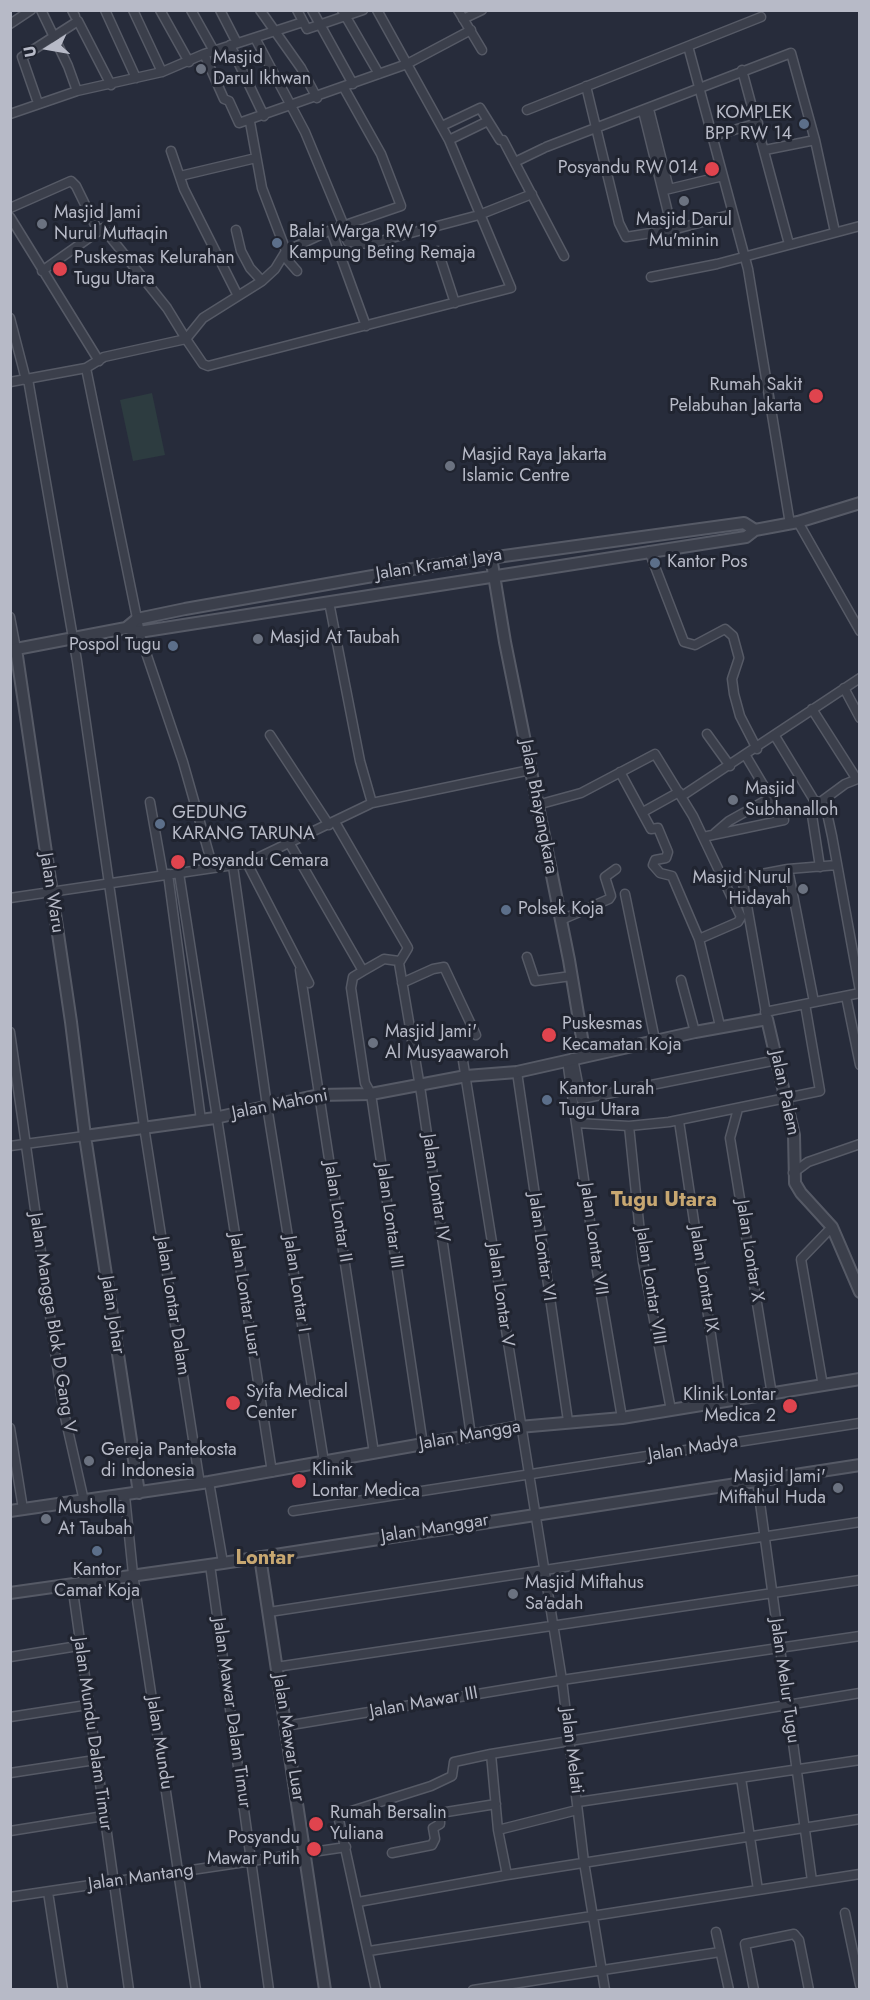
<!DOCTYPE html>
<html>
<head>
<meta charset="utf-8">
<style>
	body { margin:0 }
	#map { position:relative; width:870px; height:2000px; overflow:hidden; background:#272c3b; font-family:Jost,sans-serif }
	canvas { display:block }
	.frame { position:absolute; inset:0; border:12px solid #b7bac7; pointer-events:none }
	.north { position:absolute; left:18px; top:18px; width:60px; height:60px; -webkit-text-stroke:4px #202430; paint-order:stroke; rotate:259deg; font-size:16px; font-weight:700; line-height:24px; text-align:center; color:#b7bac7 }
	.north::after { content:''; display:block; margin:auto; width:21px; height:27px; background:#b7bac7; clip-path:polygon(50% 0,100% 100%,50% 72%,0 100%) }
</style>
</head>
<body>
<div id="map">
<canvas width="870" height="2000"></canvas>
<div class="frame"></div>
<div class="north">U</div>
</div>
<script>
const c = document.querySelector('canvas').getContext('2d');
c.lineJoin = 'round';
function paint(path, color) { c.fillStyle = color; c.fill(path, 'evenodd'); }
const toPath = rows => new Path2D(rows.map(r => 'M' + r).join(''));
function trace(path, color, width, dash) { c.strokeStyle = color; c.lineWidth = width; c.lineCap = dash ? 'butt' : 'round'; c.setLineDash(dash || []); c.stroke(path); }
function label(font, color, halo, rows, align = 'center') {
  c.font = font + ' Jost,sans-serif'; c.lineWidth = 6; c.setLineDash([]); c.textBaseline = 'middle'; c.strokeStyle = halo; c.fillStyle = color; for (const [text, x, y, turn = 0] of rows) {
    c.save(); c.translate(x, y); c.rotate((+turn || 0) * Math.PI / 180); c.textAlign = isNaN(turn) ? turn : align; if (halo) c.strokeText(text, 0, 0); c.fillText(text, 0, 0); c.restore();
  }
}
const green = toPath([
	[152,393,165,455,133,461,120,400]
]);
const minor = toPath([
	[41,10,68,66,77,91],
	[72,10,75,16],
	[105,10,136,78],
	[133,10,162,72],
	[160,10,189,62],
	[191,10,214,51],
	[220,10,237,43],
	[260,10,301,68,317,98],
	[297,10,307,29,363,10],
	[312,10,353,84],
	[342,10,379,74],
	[458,10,482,50],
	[463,19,482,10],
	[10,24,31,10],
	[255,38,305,132,344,226],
	[230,45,264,116],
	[688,46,748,269,790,524],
	[204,54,224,99,229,101,239,123,407,64,471,30],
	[742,70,789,244],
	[586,86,619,223,626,237,676,229,733,214],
	[38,103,22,57,78,21,111,85],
	[649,109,669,189],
	[527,110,761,17],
	[643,111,672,229],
	[10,114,77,91,162,72,204,54,303,22],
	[250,122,262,188,286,251],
	[442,126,480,108,500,140,503,140,564,256],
	[713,136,758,123],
	[449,140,488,121],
	[546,147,791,53,815,140,835,232],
	[765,150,815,140],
	[171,151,184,189,238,296],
	[515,162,544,148],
	[180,176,256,158],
	[665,190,723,176],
	[10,208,71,181,76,186,98,231],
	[10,217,99,361],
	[340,227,348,242,369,244,479,215,532,194],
	[236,230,241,251,250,268,262,281],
	[331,230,366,326],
	[438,251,455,303],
	[284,256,297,271],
	[42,271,103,228,167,308,186,339,203,318,262,281,275,269,286,251,331,230,401,206,381,154,344,88],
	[651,277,717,264,860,226],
	[10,318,26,380],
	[86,368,141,638,183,762,213,868],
	[28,379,77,661,143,1120,200,1484],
	[10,382,86,368,104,357,186,339,203,364,208,366,511,288,449,140,377,10],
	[798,522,860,631],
	[649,551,684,642,695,645,725,629,733,636,739,658,732,679,734,694,740,716,757,749],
	[329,602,360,761,372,803],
	[10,617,16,649],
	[844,688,860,718],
	[812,709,856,778],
	[707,734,730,766],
	[270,735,329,825],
	[775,736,817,805],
	[620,772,651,829,658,828,668,852,666,858,655,860,653,865,660,873,672,876,699,939,720,1026],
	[682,796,860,678],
	[821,801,827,813,832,836,860,991],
	[150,802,163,875],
	[537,805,581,793,655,754,693,816,741,917,738,922,699,939],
	[643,812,679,792],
	[335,822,408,948,399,963,421,1093,471,1436],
	[715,833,729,821,770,798],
	[703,837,784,820,746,756],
	[290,844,363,971,353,977,351,988,365,1083,371,1094,423,1445],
	[247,863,309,983],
	[233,866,267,1106,324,1462],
	[820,867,811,809,845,784,860,778],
	[788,869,814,1002],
	[179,873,272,1472],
	[168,874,201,1120],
	[742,877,767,1019],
	[725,881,788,869,837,865],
	[625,894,655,1040],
	[10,898,247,863,372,803,530,770],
	[561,920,609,899,611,896,605,877,616,869],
	[527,957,535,981,571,976],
	[300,970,374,1453],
	[363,971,384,959,399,961],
	[681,980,695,1032],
	[402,983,433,969,444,967,476,1035],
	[846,996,860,1065],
	[765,1012,860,993],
	[10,1032,63,1408,84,1501],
	[573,1058,581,1099,777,1060],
	[567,1060,597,1271,622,1418],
	[463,1061,562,1680,584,1862,605,1990],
	[517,1072,568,1421],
	[738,1109,730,1138,772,1395],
	[679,1121,721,1402],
	[577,1123,629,1126,669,1122,820,1091,805,1004],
	[629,1126,643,1262,671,1410],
	[10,1146,85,1136],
	[793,1173,808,1162,860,1144],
	[823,1386,801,1259,832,1227],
	[10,1428,23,1509],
	[757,1481,812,1881],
	[209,1482,223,1563],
	[125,1496,133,1574,196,1990],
	[293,1511,860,1423],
	[210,1565,269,1990],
	[72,1584,129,1990],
	[269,1612,860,1522],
	[10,1657,78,1646],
	[276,1667,860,1580],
	[10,1717,87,1705],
	[285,1726,562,1680,860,1636],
	[491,1754,498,1830],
	[10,1773,95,1760],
	[741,1778,758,1890],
	[578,1802,860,1760],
	[10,1831,104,1816],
	[392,1853,432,1845,435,1839,433,1828,440,1824,440,1813,496,1804],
	[507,1875,498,1830,577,1810],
	[48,1892,63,1990],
	[10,1897,346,1847],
	[358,1902,507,1875,860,1819],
	[845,1913,860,1985],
	[716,1932,729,1990],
	[369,1951,860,1874],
	[376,1990,339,1820,342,1814,431,1786,452,1776,454,1762,491,1754,860,1693],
	[473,1990,720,1952],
	[754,1990,745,1944,794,1934,799,1940,809,1990]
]);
const tertiary = toPath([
	[491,557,505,642,569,960,585,1056],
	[126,628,139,632,746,537,755,530,798,522,860,503],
	[16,649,71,1022,85,1136,139,1493],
	[11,650,126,628,137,619,185,609,424,567,744,523,755,530],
	[85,1136,215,1118,319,1095,371,1094,466,1076,517,1072,695,1032,767,1019,794,1135,795,1183,801,1193,832,1227,860,1292],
	[10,1511,209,1482,519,1427,622,1418,860,1379],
	[260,1557,325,1990],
	[10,1593,223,1563,860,1465]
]);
const markers = [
	[201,69,6,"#6b7280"],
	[804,124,6,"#5c6f8a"],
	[712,169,8,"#e0444e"],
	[684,201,6,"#6b7280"],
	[42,224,6,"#6b7280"],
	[277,243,6,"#5c6f8a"],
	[60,269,8,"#e0444e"],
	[816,396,8,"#e0444e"],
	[450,466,6,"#6b7280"],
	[655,563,6,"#5c6f8a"],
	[258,639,6,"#6b7280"],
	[173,646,6,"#5c6f8a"],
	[733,800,6,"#6b7280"],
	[160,824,6,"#5c6f8a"],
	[178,862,8,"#e0444e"],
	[803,889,6,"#6b7280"],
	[506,910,6,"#5c6f8a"],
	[549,1035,8,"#e0444e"],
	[373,1043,6,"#6b7280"],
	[547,1100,6,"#5c6f8a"],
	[233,1403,8,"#e0444e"],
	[790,1406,8,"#e0444e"],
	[89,1461,6,"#6b7280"],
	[299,1481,8,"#e0444e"],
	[838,1488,6,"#6b7280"],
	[46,1519,6,"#6b7280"],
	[97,1551,6,"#5c6f8a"],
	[513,1594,6,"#6b7280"],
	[316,1824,8,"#e0444e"],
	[314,1849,8,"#e0444e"]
];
const poiNames = [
	["Masjid",213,59],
	["Darul Ikhwan",213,80],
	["KOMPLEK",792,114,"right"],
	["BPP RW 14",792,135,"right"],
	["Posyandu RW 014",698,169,"right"],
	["Masjid Jami",54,214],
	["Nurul Muttaqin",54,235],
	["Masjid Darul",684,221,"center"],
	["Mu'minin",684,242,"center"],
	["Balai Warga RW 19",289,233],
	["Kampung Beting Remaja",289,254],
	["Puskesmas Kelurahan",74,259],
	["Tugu Utara",74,280],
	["Rumah Sakit",802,386,"right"],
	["Pelabuhan Jakarta",802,407,"right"],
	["Masjid Raya Jakarta",462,456],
	["Islamic Centre",462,477],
	["Kantor Pos",667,563],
	["Masjid At Taubah",270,639],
	["Pospol Tugu",161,646,"right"],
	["Masjid",745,790],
	["Subhanalloh",745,811],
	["GEDUNG",172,814],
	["KARANG TARUNA",172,835],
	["Posyandu Cemara",192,862],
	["Masjid Nurul",791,879,"right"],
	["Hidayah",791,900,"right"],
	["Polsek Koja",518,910],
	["Puskesmas",562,1025],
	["Kecamatan Koja",562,1046],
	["Masjid Jami'",385,1033],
	["Al Musyaawaroh",385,1054],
	["Kantor Lurah",559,1090],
	["Tugu Utara",559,1111],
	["Syifa Medical",246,1393],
	["Center",246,1414],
	["Klinik Lontar",776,1396,"right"],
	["Medica 2",776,1417,"right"],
	["Gereja Pantekosta",101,1451],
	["di Indonesia",101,1472],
	["Klinik",312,1471],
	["Lontar Medica",312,1492],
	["Masjid Jami'",826,1478,"right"],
	["Miftahul Huda",826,1499,"right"],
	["Musholla",58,1509],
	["At Taubah",58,1530],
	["Kantor",97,1571,"center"],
	["Camat Koja",97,1592,"center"],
	["Masjid Miftahus",525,1584],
	["Sa'adah",525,1605],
	["Rumah Bersalin",330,1814],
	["Yuliana",330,1835],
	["Posyandu",300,1839,"right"],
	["Mawar Putih",300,1860,"right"]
];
const streetNames = [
	["Jalan Kramat Jaya",439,565,-9],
	["Jalan Bhayangkara",538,807,79],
	["Jalan Waru",51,893,81],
	["Jalan Palem",784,1093,78],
	["Jalan Mahoni",280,1105,-11],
	["Jalan Lontar IV",435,1188,82],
	["Jalan Lontar II",337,1212,81],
	["Jalan Lontar III",389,1216,82],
	["Jalan Lontar VII",593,1239,82],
	["Jalan Lontar VI",541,1247,82],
	["Jalan Lontar X",749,1251,81],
	["Jalan Lontar IX",703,1279,81],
	["Jalan Lontar I",296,1284,81],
	["Jalan Lontar VIII",650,1286,81],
	["Jalan Lontar Luar",244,1295,81],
	["Jalan Lontar V",500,1295,82],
	["Jalan Lontar Dalam",172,1306,81],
	["Jalan Johar",112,1315,81],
	["Jalan Mangga Blok D Gang V",52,1323,81],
	["Jalan Mangga",470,1436,-10],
	["Jalan Madya",693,1449,-9],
	["Jalan Manggar",435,1529,-9],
	["Jalan Melur Tugu",784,1681,82],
	["Jalan Mawar III",424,1703,-10],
	["Jalan Mawar Dalam Timur",231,1713,82],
	["Jalan Mundu Dalam Timur",92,1734,82],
	["Jalan Mawar Luar",288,1738,81],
	["Jalan Mundu",159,1743,81],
	["Jalan Melati",571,1751,83],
	["Jalan Mantang",141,1878,-8]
];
const neighbourhoodNames = [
	["Lontar",265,1559]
];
const quarterNames = [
	["Tugu Utara",664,1201]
];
paint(green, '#2d3c40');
trace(minor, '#565a66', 11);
trace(tertiary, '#565a66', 14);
trace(minor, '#3b3f4b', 8);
trace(tertiary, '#3b3f4b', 10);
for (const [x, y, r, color] of markers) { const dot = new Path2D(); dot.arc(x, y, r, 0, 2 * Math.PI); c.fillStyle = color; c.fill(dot); trace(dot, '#202430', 2); }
label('18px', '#b7bac7', '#202430', poiNames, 'left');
label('18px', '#b7bac7', '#202430', streetNames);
label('bold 20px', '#c7a771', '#202430', neighbourhoodNames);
label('bold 21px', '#c7a771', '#202430', quarterNames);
</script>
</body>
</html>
